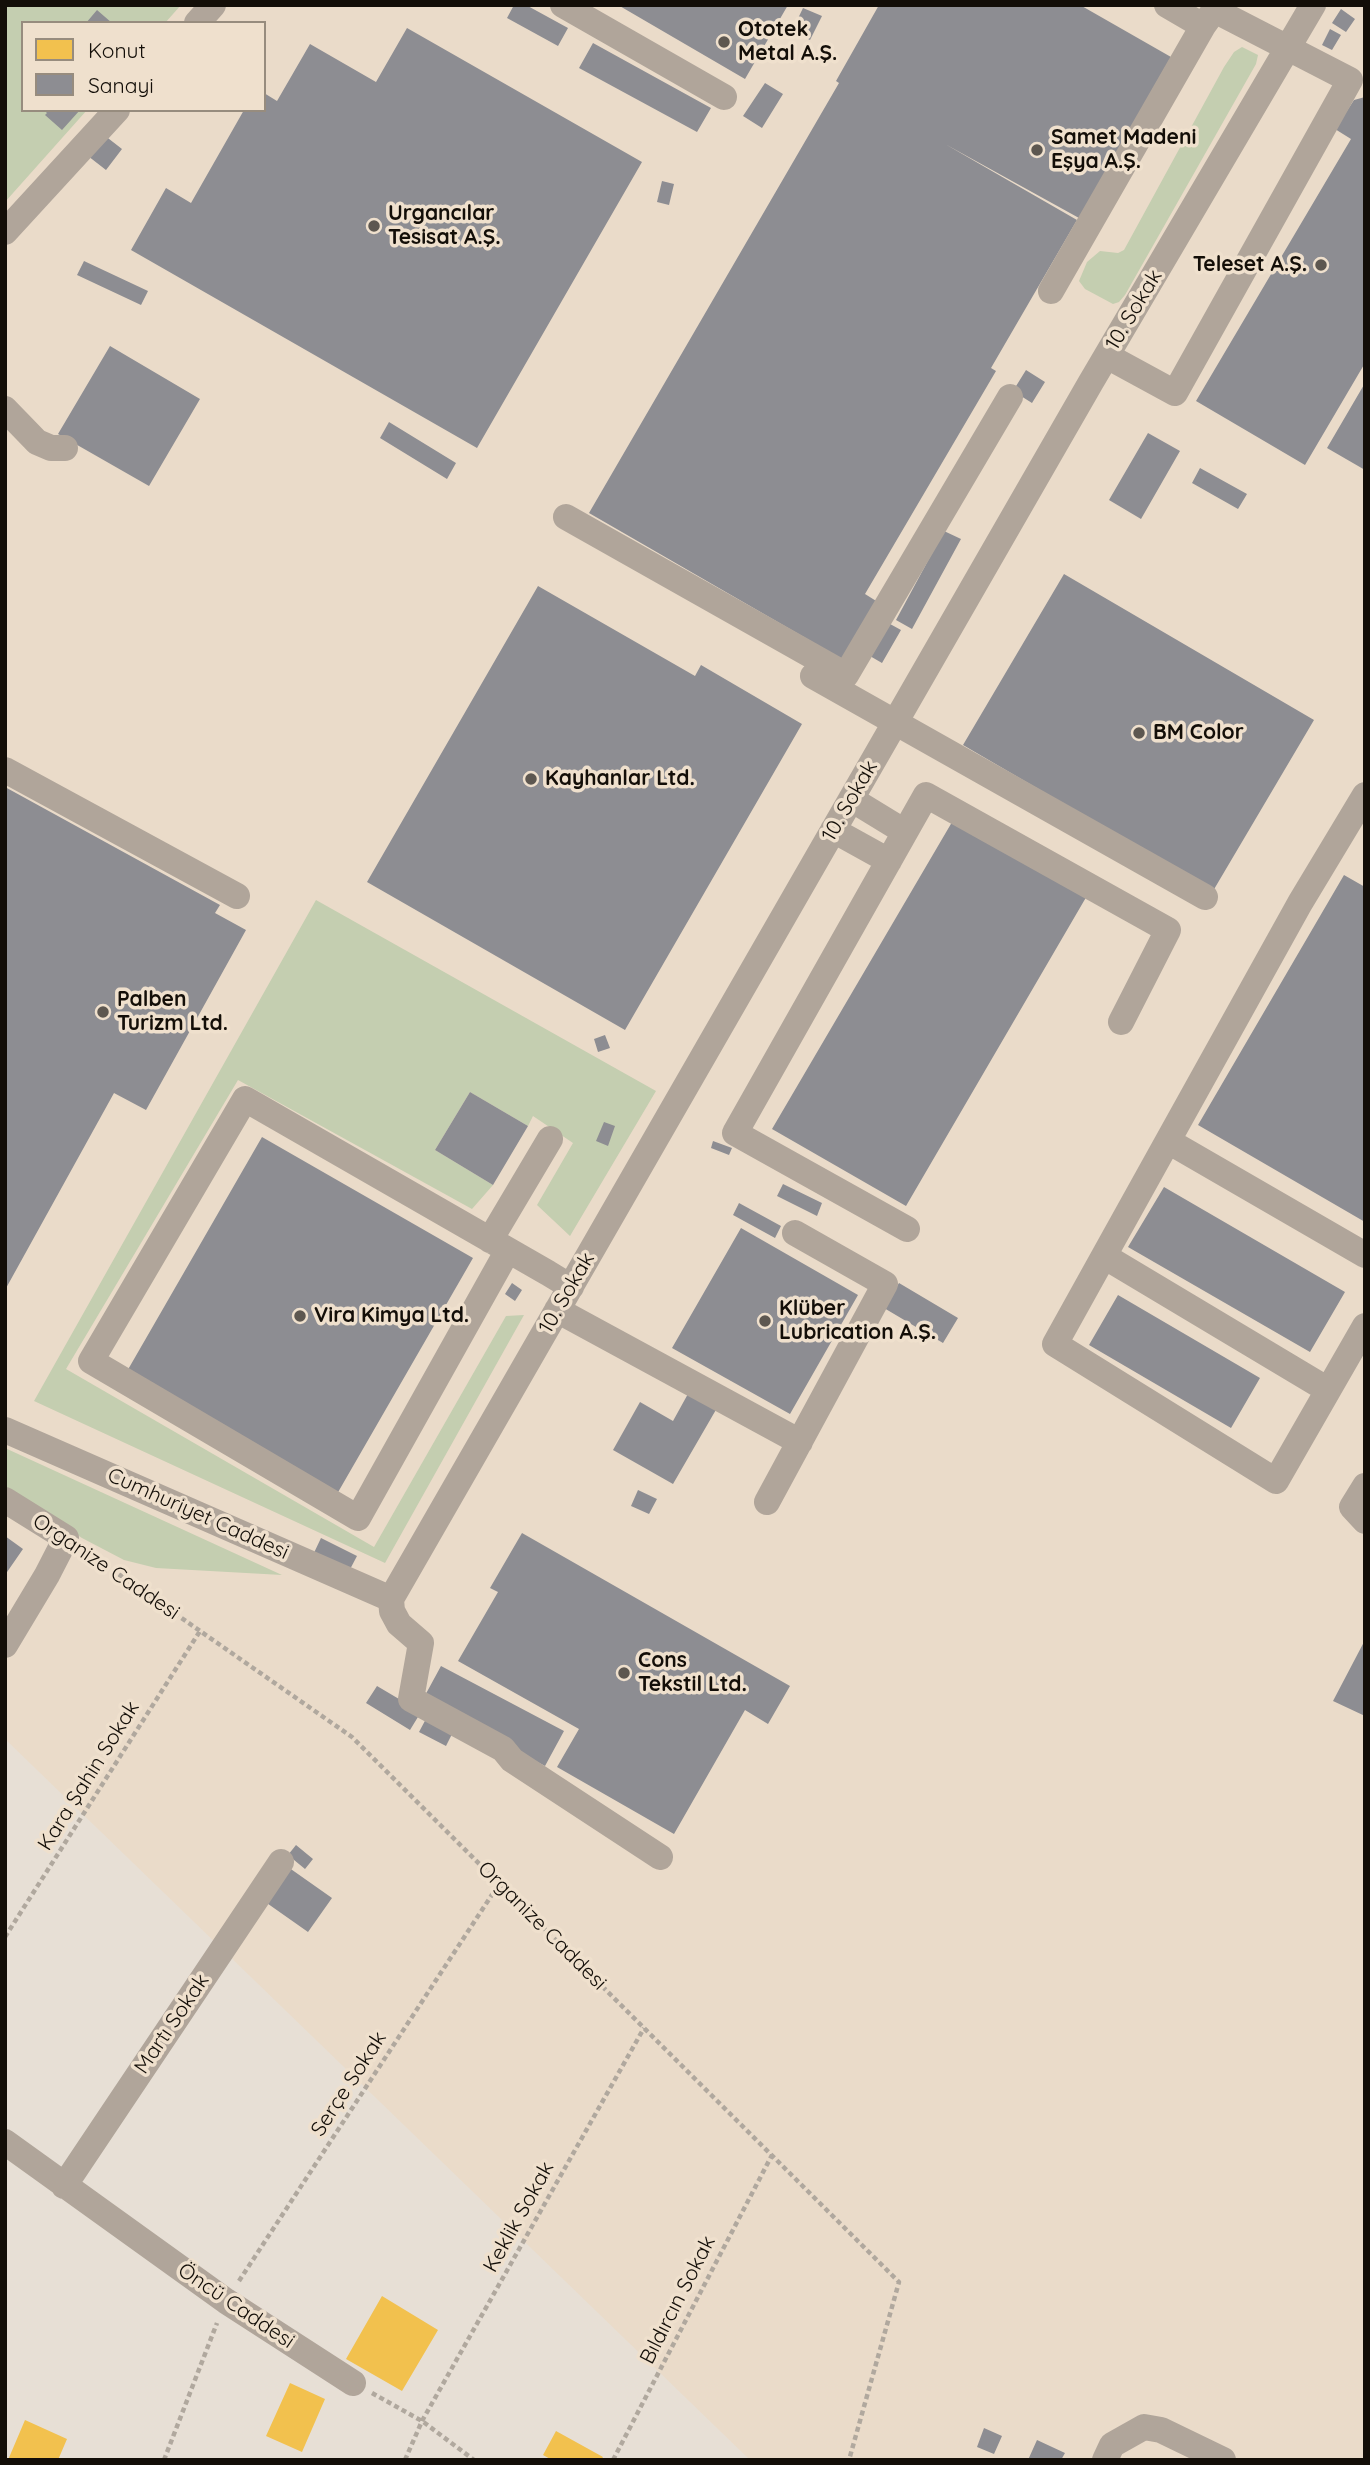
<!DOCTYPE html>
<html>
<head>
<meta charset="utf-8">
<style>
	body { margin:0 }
	#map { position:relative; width:1370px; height:2465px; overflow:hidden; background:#e7dfd5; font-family:Quicksand,sans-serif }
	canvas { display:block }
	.frame { position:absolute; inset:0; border:7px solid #130e08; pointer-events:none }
	.legend { position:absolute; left:21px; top:21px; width:245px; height:91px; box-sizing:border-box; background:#efe0cd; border:2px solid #978c7e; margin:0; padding:9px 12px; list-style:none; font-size:21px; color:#130e08 }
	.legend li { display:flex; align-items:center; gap:14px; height:35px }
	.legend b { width:35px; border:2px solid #978c7e }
</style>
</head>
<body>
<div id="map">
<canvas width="1370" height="2465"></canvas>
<div class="frame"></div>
<ul class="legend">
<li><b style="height:19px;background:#f2c14e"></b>Konut</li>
<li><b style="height:19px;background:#8d8d92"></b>Sanayi</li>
</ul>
</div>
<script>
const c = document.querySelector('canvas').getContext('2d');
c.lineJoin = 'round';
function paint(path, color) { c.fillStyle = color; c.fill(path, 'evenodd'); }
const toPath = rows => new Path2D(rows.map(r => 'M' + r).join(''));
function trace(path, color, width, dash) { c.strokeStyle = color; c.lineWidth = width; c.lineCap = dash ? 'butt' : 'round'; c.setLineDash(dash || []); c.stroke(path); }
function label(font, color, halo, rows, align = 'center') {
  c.font = font + ' Quicksand,sans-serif'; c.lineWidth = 7; c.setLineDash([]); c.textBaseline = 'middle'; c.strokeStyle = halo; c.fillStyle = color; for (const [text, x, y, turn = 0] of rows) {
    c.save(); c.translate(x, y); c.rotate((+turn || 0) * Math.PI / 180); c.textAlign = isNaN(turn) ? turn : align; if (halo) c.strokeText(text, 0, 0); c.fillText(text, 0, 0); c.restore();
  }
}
const built = toPath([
	[90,5,1365,5,1365,2460,750,2460,5,1739,5,107,23,110,264,110,264,23,75,23]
]);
const green = toPath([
	[5,5,181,5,165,23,23,23,23,110,87,110,5,202],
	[1242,47,1258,55,1256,64,1125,295,1119,302,1113,304,1085,289,1079,281,1087,262,1100,251,1118,253,1124,250,1224,67,1234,52],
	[316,900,656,1091,570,1236,537,1205,573,1143,533,1116,528,1126,470,1092,435,1150,493,1185,472,1209,238,1080,66,1369,374,1547,506,1316,524,1315,385,1563,34,1401],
	[5,1448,282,1575,156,1568,124,1560,82,1538,5,1487]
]);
const homes = toPath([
	[382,2296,438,2330,402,2391,346,2359],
	[290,2383,325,2399,302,2452,266,2436],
	[25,2420,67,2439,58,2460,8,2460],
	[556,2431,603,2457,601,2460,552,2460,543,2455]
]);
const industry = toPath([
	[514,5,526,5,568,28,558,46,507,18],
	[618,5,788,5,745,79],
	[879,5,1080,5,1171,57,1079,218,945,144,1077,220,991,368,996,371,865,594,881,604,847,662,589,513,839,83,836,81],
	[803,8,822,16,810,40,792,31],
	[1341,9,1355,19,1346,32,1332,23],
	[97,10,112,23,86,23],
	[407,28,642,162,477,448,131,250,166,188,191,203,244,110,264,110,264,93,277,101,310,44,376,82],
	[1330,29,1341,35,1332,50,1322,45],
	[593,43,711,108,697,132,579,68],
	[765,83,783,94,762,128,743,116],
	[1365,97,1365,363,1305,465,1196,401,1351,139,1335,129,1354,100],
	[44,110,80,110,62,130,45,115,47,113],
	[104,135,122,149,106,170,88,156],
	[662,181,674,184,669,205,657,202],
	[84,261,148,291,141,305,77,275],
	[110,346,200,399,149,486,58,434],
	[1026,370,1045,382,1032,403,1013,391],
	[1365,383,1365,470,1327,448],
	[389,422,456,463,447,479,380,438],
	[1148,433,1180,451,1141,519,1109,500],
	[1200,468,1247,494,1238,509,1192,483],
	[944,531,961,539,912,629,896,620],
	[1064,574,1314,720,1213,891,963,745],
	[538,586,695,676,701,665,802,724,625,1030,367,882],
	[881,619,901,630,882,663,863,652],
	[5,787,220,905,215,913,246,930,146,1110,114,1093,5,1290],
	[955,817,1088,894,906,1206,772,1129],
	[1344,875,1365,887,1365,1222,1198,1125],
	[605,1035,610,1048,598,1052,594,1039],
	[470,1092,528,1126,493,1185,435,1150],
	[604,1122,615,1126,608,1146,596,1141],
	[262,1137,473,1258,337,1494,126,1373],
	[713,1141,732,1148,729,1155,711,1148],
	[783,1184,822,1203,817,1216,777,1196],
	[1164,1187,1345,1292,1310,1352,1128,1247],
	[739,1203,781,1226,775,1238,733,1215],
	[741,1228,858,1295,790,1414,672,1348],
	[512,1283,522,1290,515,1301,505,1294],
	[899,1283,958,1318,943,1343,884,1308],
	[1118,1295,1260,1378,1231,1428,1089,1345],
	[689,1392,717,1408,673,1484,613,1450,640,1402,673,1421],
	[638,1490,657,1499,649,1514,631,1506],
	[522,1533,790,1686,768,1724,745,1710,674,1834,557,1767,579,1729,458,1661,498,1592,490,1588],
	[5,1536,23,1549,5,1575],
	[321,1538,357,1556,347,1575,312,1557],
	[1365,1640,1365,1716,1333,1701],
	[441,1666,564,1731,545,1766,422,1701],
	[377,1686,421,1712,410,1730,366,1703],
	[427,1717,454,1730,446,1746,419,1732],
	[296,1845,313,1859,305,1869,288,1855],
	[278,1860,332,1898,308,1932,254,1894],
	[984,2428,1002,2436,994,2454,977,2447],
	[1037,2440,1065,2453,1061,2460,1028,2460]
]);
const path = toPath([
	[84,1550,352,1737,899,2282,849,2460],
	[5,1937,200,1631],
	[239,2281,499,1884],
	[372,2393,422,2421,474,2460],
	[164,2460,217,2323],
	[405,2460,422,2421,644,2028],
	[613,2460,772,2155]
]);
const minor = toPath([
	[563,5,724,97],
	[1167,5,1203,26],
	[197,23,213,5],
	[5,232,117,110],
	[1051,291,1203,26,1213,12,1222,14,1350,80,1175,393,1107,356],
	[5,409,37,442,51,448,65,448],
	[566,517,846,675,1010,397],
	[813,676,1205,897],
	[5,770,237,896],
	[1365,795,1300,903,1055,1344,1276,1481,1365,1326],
	[851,799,905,832],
	[833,830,889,861],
	[1168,1141,1365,1255],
	[907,1229,735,1133,926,795,1168,930,1121,1022],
	[490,1240,550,1139],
	[508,1250,358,1518,91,1361,245,1099,548,1273,571,1287],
	[1104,1256,1328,1390],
	[557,1310,800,1442],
	[5,1430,391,1599],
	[1365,1486,1352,1507,1365,1521],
	[5,1500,66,1538,47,1575,5,1645],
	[767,1502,885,1284,795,1233],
	[391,1599,1091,382,1313,5],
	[391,1599,392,1611,399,1624,421,1643,411,1699,503,1749,512,1760,660,1857],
	[5,2142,226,2301,353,2383],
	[64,2186,281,1862],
	[1105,2460,1112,2445,1144,2427,1161,2430,1223,2460]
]);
const markers = [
	[724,42,7,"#5d5750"],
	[1037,150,7,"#5d5750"],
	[374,226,7,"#5d5750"],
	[1321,265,7,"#5d5750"],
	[1139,733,7,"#5d5750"],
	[531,779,7,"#5d5750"],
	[103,1012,7,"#5d5750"],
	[300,1316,7,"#5d5750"],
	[765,1321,7,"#5d5750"],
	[624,1673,7,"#5d5750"]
];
const poiNames = [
	["Ototek",738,30],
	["Metal A.Ş.",738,54],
	["Samet Madeni",1051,138],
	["Eşya A.Ş.",1051,162],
	["Urgancılar",388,214],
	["Tesisat A.Ş.",388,238],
	["Teleset A.Ş.",1307,265,"right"],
	["BM Color",1153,733],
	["Kayhanlar Ltd.",545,779],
	["Palben",117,1000],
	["Turizm Ltd.",117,1024],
	["Klüber",779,1309],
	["Lubrication A.Ş.",779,1333],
	["Vira Kimya Ltd.",314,1316],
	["Cons",638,1661],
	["Tekstil Ltd.",638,1685]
];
const streetNames = [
	["10. Sokak",1134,310,-59],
	["10. Sokak",850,801,-60],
	["10. Sokak",567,1293,-60],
	["Cumhuriyet Caddesi",198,1514,24],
	["Organize Caddesi",106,1567,34],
	["Kara Şahin Sokak",89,1776,-58],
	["Organize Caddesi",542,1926,45],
	["Martı Sokak",172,2024,-56],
	["Serçe Sokak",349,2084,-57],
	["Keklik Sokak",519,2217,-61],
	["Bıldırcın Sokak",678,2300,-63],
	["Öncü Caddesi",236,2306,34]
];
paint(built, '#eadbc9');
paint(green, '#c4ceb0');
paint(homes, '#f2c14e');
paint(industry, '#8d8d92');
trace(path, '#b0a89e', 4.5, [5, 3.5]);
trace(minor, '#b0a59a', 26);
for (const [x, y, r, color] of markers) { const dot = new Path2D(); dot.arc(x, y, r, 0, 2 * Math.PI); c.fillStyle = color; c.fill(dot); trace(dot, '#efe0cd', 2.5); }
label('bold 21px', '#130e08', '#efe0cd', poiNames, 'left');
label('21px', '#130e08', '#efe0cd', streetNames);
</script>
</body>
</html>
